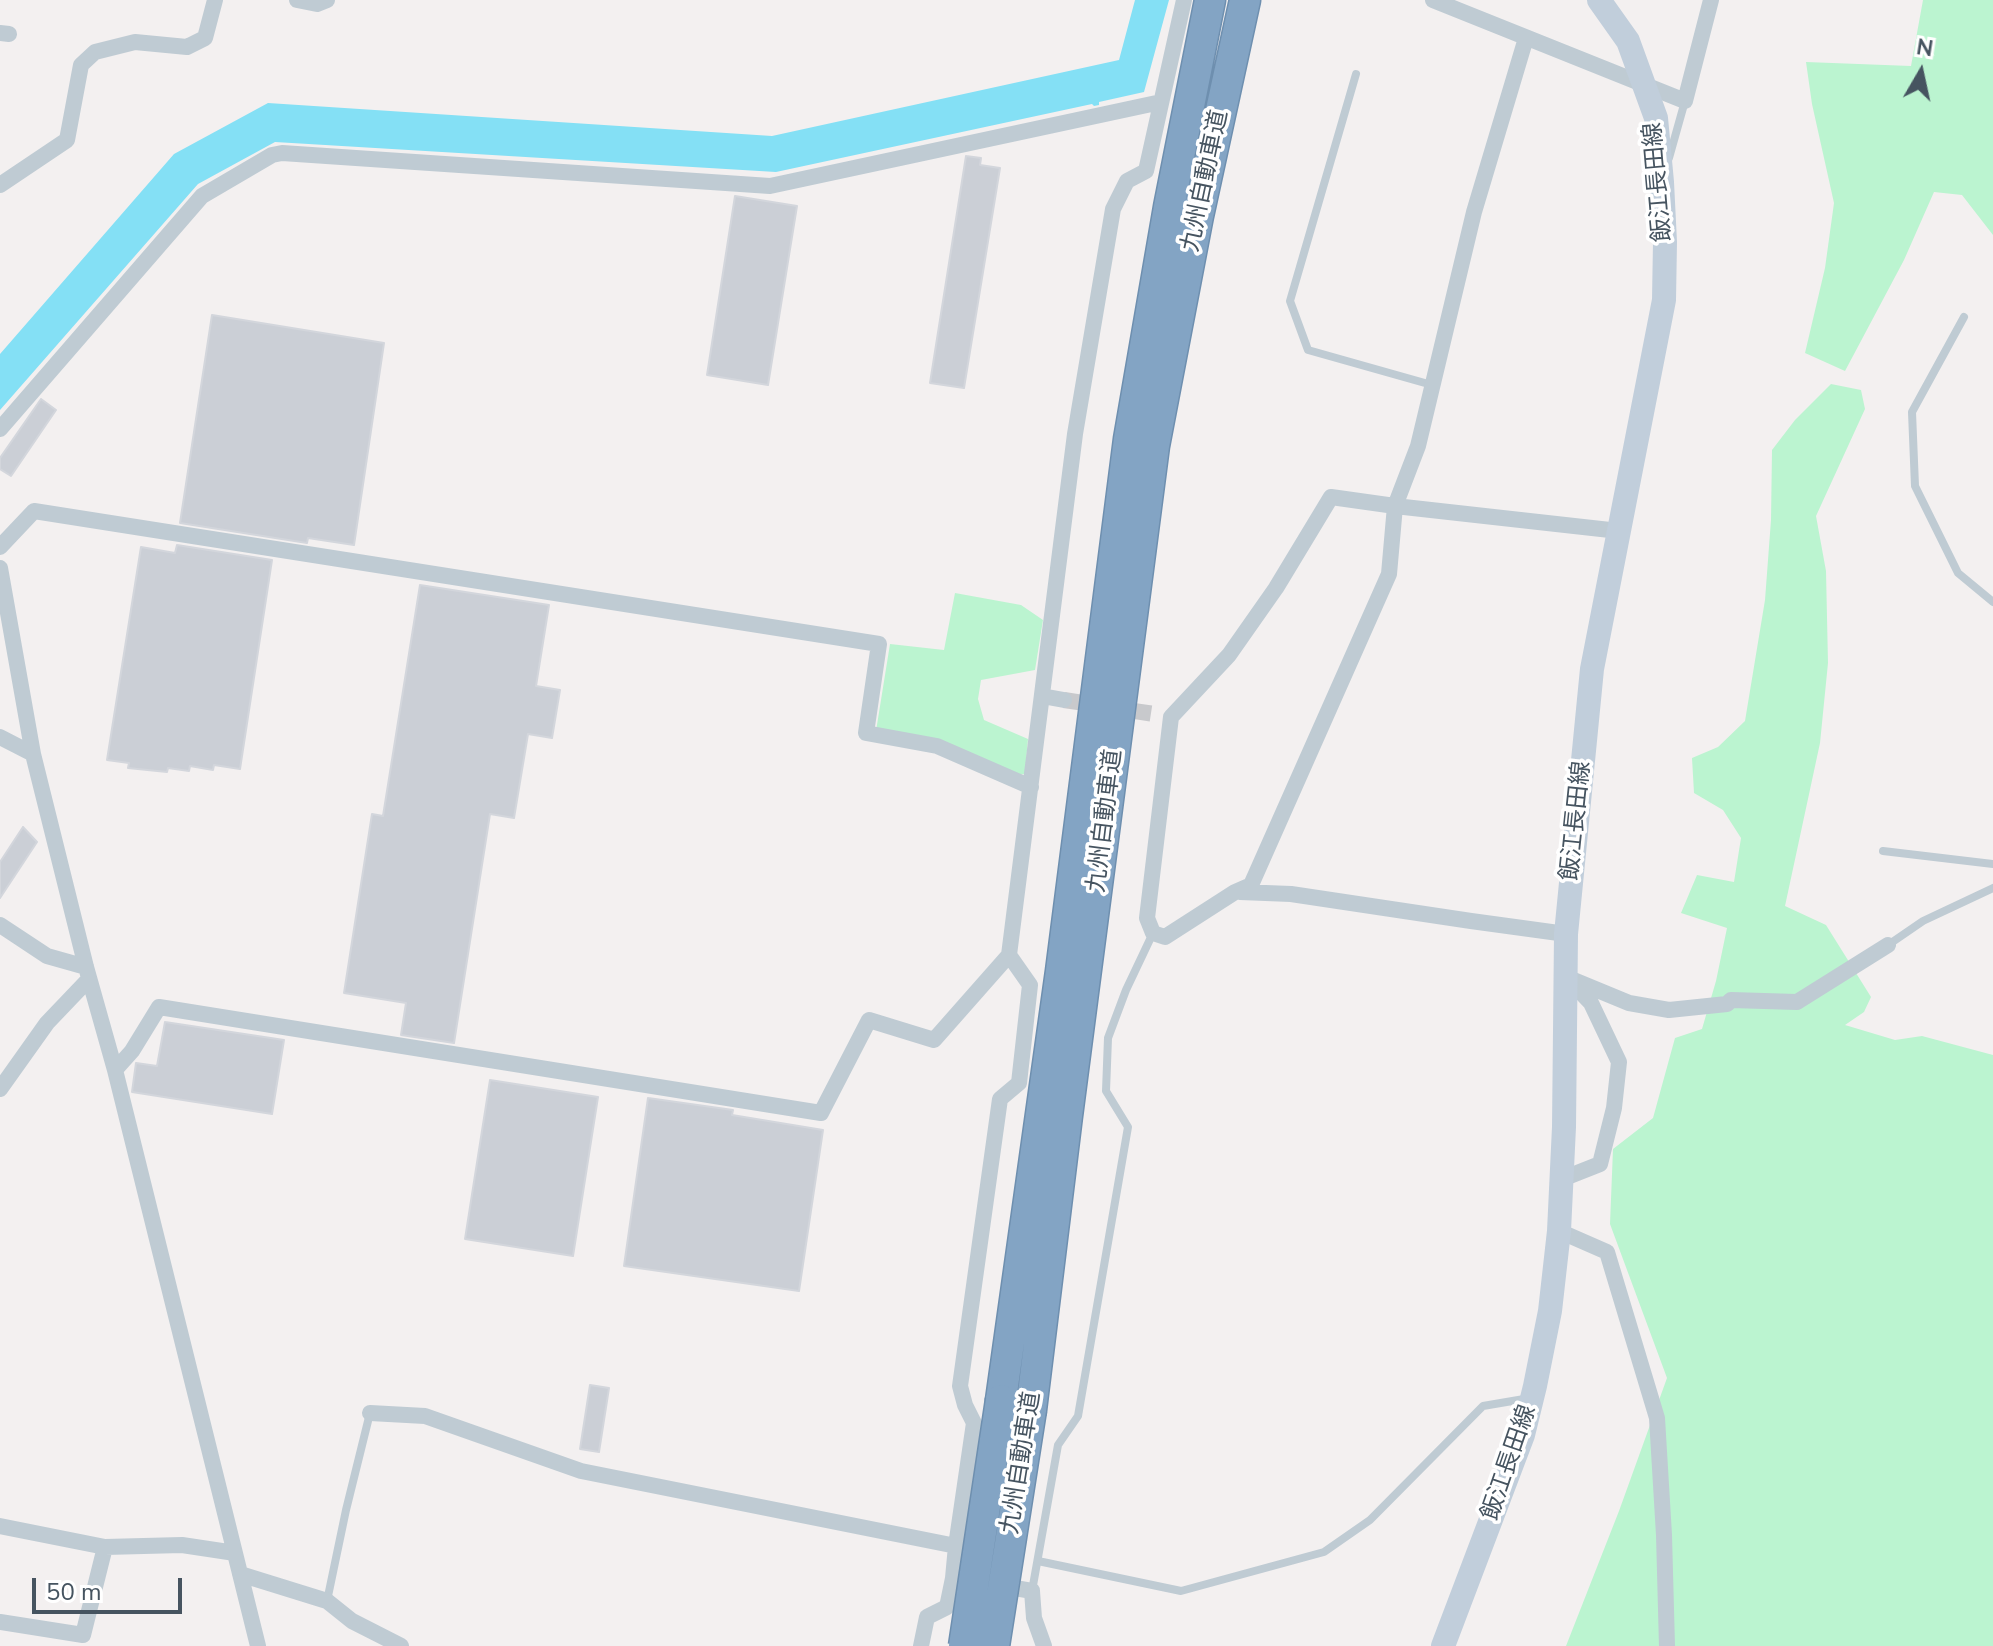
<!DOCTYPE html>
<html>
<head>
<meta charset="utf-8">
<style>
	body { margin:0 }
	#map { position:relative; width:1993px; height:1646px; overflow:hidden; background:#f3f0f0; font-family:"Nunito Sans",sans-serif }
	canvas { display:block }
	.north { position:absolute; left:1881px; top:32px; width:80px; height:80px; -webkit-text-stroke:6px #fff; paint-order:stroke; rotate:9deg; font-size:22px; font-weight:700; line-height:32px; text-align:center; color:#465460 }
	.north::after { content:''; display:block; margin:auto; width:28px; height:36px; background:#465460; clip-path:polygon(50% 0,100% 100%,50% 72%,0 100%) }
	.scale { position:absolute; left:32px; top:1578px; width:150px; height:36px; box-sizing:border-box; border:4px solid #465460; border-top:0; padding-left:10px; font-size:24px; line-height:28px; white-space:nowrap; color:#465460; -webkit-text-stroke:6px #fff; paint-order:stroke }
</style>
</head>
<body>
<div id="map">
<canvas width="1993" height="1646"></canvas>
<div class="north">N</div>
<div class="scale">50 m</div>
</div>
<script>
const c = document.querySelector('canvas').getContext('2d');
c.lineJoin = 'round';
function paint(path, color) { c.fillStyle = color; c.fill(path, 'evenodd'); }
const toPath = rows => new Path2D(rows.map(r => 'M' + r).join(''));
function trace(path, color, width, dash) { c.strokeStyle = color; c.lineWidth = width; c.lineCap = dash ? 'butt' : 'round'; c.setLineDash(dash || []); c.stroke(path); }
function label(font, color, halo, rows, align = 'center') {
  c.font = font + ' "Nunito Sans","Noto Sans JP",sans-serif'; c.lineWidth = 7; c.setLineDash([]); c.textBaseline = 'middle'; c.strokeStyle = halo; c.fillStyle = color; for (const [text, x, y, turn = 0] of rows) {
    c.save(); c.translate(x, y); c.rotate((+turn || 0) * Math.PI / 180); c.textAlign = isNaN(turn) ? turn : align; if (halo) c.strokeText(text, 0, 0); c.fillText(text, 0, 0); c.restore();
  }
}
const green = toPath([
	[1923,0,1993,0,1993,235,1962,195,1934,192,1904,260,1845,371,1805,353,1825,268,1834,203,1812,104,1806,62,1911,66],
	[1831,384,1861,390,1865,409,1816,516,1826,571,1828,663,1820,743,1785,906,1826,925,1871,997,1864,1012,1845,1025,1895,1040,1922,1036,1993,1055,1993,1646,1566,1646,1619,1511,1667,1378,1610,1224,1613,1149,1653,1118,1675,1038,1702,1029,1716,981,1727,928,1681,913,1697,875,1734,882,1741,838,1723,810,1694,793,1692,758,1718,747,1745,721,1765,600,1771,520,1772,450,1795,420],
	[955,593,1021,605,1043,620,1035,670,981,680,978,699,984,720,1028,739,1025,774,1016,775,876,731,890,644,944,650]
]);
const water = toPath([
	[1135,0,1169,0,1144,92,1099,102,1099,105,1094,106,1092,104,776,172,275,142,198,184,0,410,0,354,174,154,268,103,772,136,1119,60]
]);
const building = toPath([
	[966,156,981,158,980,165,1000,168,964,388,930,383,966,156],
	[735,196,797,206,768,385,707,375,735,196],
	[212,315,384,343,354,545,308,538,307,543,180,523,212,315],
	[41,399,56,410,11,476,0,469,0,458,41,399],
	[177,545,272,560,240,769,214,765,213,770,190,766,189,771,168,768,167,772,128,768,129,763,107,760,141,547,175,553,177,545],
	[420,585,549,605,536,686,560,690,552,738,528,734,514,818,490,814,454,1043,401,1035,406,1003,344,993,372,814,383,816,420,585],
	[23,827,37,842,0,898,0,862,23,827],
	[165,1022,284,1040,272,1114,132,1092,136,1063,157,1066,165,1022],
	[490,1080,598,1097,573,1256,465,1239,490,1080],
	[648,1098,733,1110,732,1115,823,1130,799,1291,624,1266,648,1098],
	[590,1385,609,1388,599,1452,580,1449,590,1385]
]);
const minorTunnel = toPath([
	[1064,700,1154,714]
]);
const service = toPath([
	[1356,74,1290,301,1308,350,1432,385],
	[1669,158,1685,101],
	[1964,317,1912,412,1915,486,1958,573,1993,602],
	[1883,851,1993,864],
	[1888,945,1923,921,1993,888],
	[1038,1561,1181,1591,1324,1552,1370,1520,1483,1406,1530,1398],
	[1032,1591,1058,1445,1078,1416,1128,1127,1106,1091,1108,1038,1126,990,1153,933],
	[327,1601,346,1510,370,1413]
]);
const minor = toPath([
	[297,0,317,4,327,0],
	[1433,0,1685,101,1711,0],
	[0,33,9,34],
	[1526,38,1474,212,1418,446,1395,506,1389,574,1251,885,1235,892,1165,937,1153,933,1147,918,1171,717,1229,655,1276,588,1331,497,1395,506,1619,531],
	[0,185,67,140,81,65,95,52,135,42,187,47,205,38,215,0],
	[0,429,202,196,272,155,282,153,770,186,1161,102],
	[0,547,34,511,879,644,866,733,937,746,1031,787],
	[0,568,33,754,86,967,115,1070,258,1646],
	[1042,696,1064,700],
	[0,737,33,754],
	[1240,892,1291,894,1471,921,1566,934],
	[0,925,47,956,86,967],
	[1566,977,1629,1003,1669,1010,1727,1004,1731,1000,1797,1002,1888,945],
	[115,1070,132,1051,159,1007,821,1113,869,1020,934,1040,1009,955,1075,434,1113,209,1127,181,1146,171,1184,0],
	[0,1089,47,1023,89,979],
	[1562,1179,1600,1164,1614,1108,1619,1062,1591,1003,1570,981],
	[1559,1231,1607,1252,1657,1418,1664,1535,1667,1646],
	[370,1413,425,1416,581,1471,956,1546],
	[0,1526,105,1547,182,1545,235,1553],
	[240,1574,327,1601,352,1621,401,1646],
	[998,1585,1032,1591,1034,1618,1044,1646],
	[0,1622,83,1635,105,1547],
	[921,1646,927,1617,947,1607,953,1578,956,1546,974,1423,965,1405,960,1386,1000,1099,1019,1083,1030,985,1009,955]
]);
const secondary = toPath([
	[1443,1646,1523,1435,1535,1386,1550,1311,1559,1231,1564,1127,1566,934,1592,669,1664,300,1665,242,1662,182,1656,118,1628,41,1599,0]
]);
const motorway = toPath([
	[1001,1400,1061,971,1129,439,1169,207,1210,0],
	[1031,1410,1067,1116,1154,446,1198,216,1245,0]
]);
const motorwayBridge = toPath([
	[964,1646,1001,1400],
	[994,1646,1031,1410]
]);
const streetNames = [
	["九州自動車道",1206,181,-78],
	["飯江長田線",1659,182,-95],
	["九州自動車道",1106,821,-83],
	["飯江長田線",1577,821,-84],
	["九州自動車道",1022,1463,-81],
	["飯江長田線",1510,1463,-71]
];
paint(green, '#bbf4d0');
paint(water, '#84e0f5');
paint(building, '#cbcfd6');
trace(building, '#d3d6dc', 2);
trace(minorTunnel, '#c8c9cc', 16, [16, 8]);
trace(motorway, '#6e8faf', 33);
trace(service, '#bfcbd3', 8);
trace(minor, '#bfcbd3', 16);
trace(secondary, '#c1cedb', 24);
trace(motorway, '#83a4c4', 30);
trace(motorwayBridge, '#6e8faf', 33, []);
trace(motorwayBridge, '#83a4c4', 30);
label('24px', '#465460', '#fff', streetNames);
</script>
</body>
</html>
